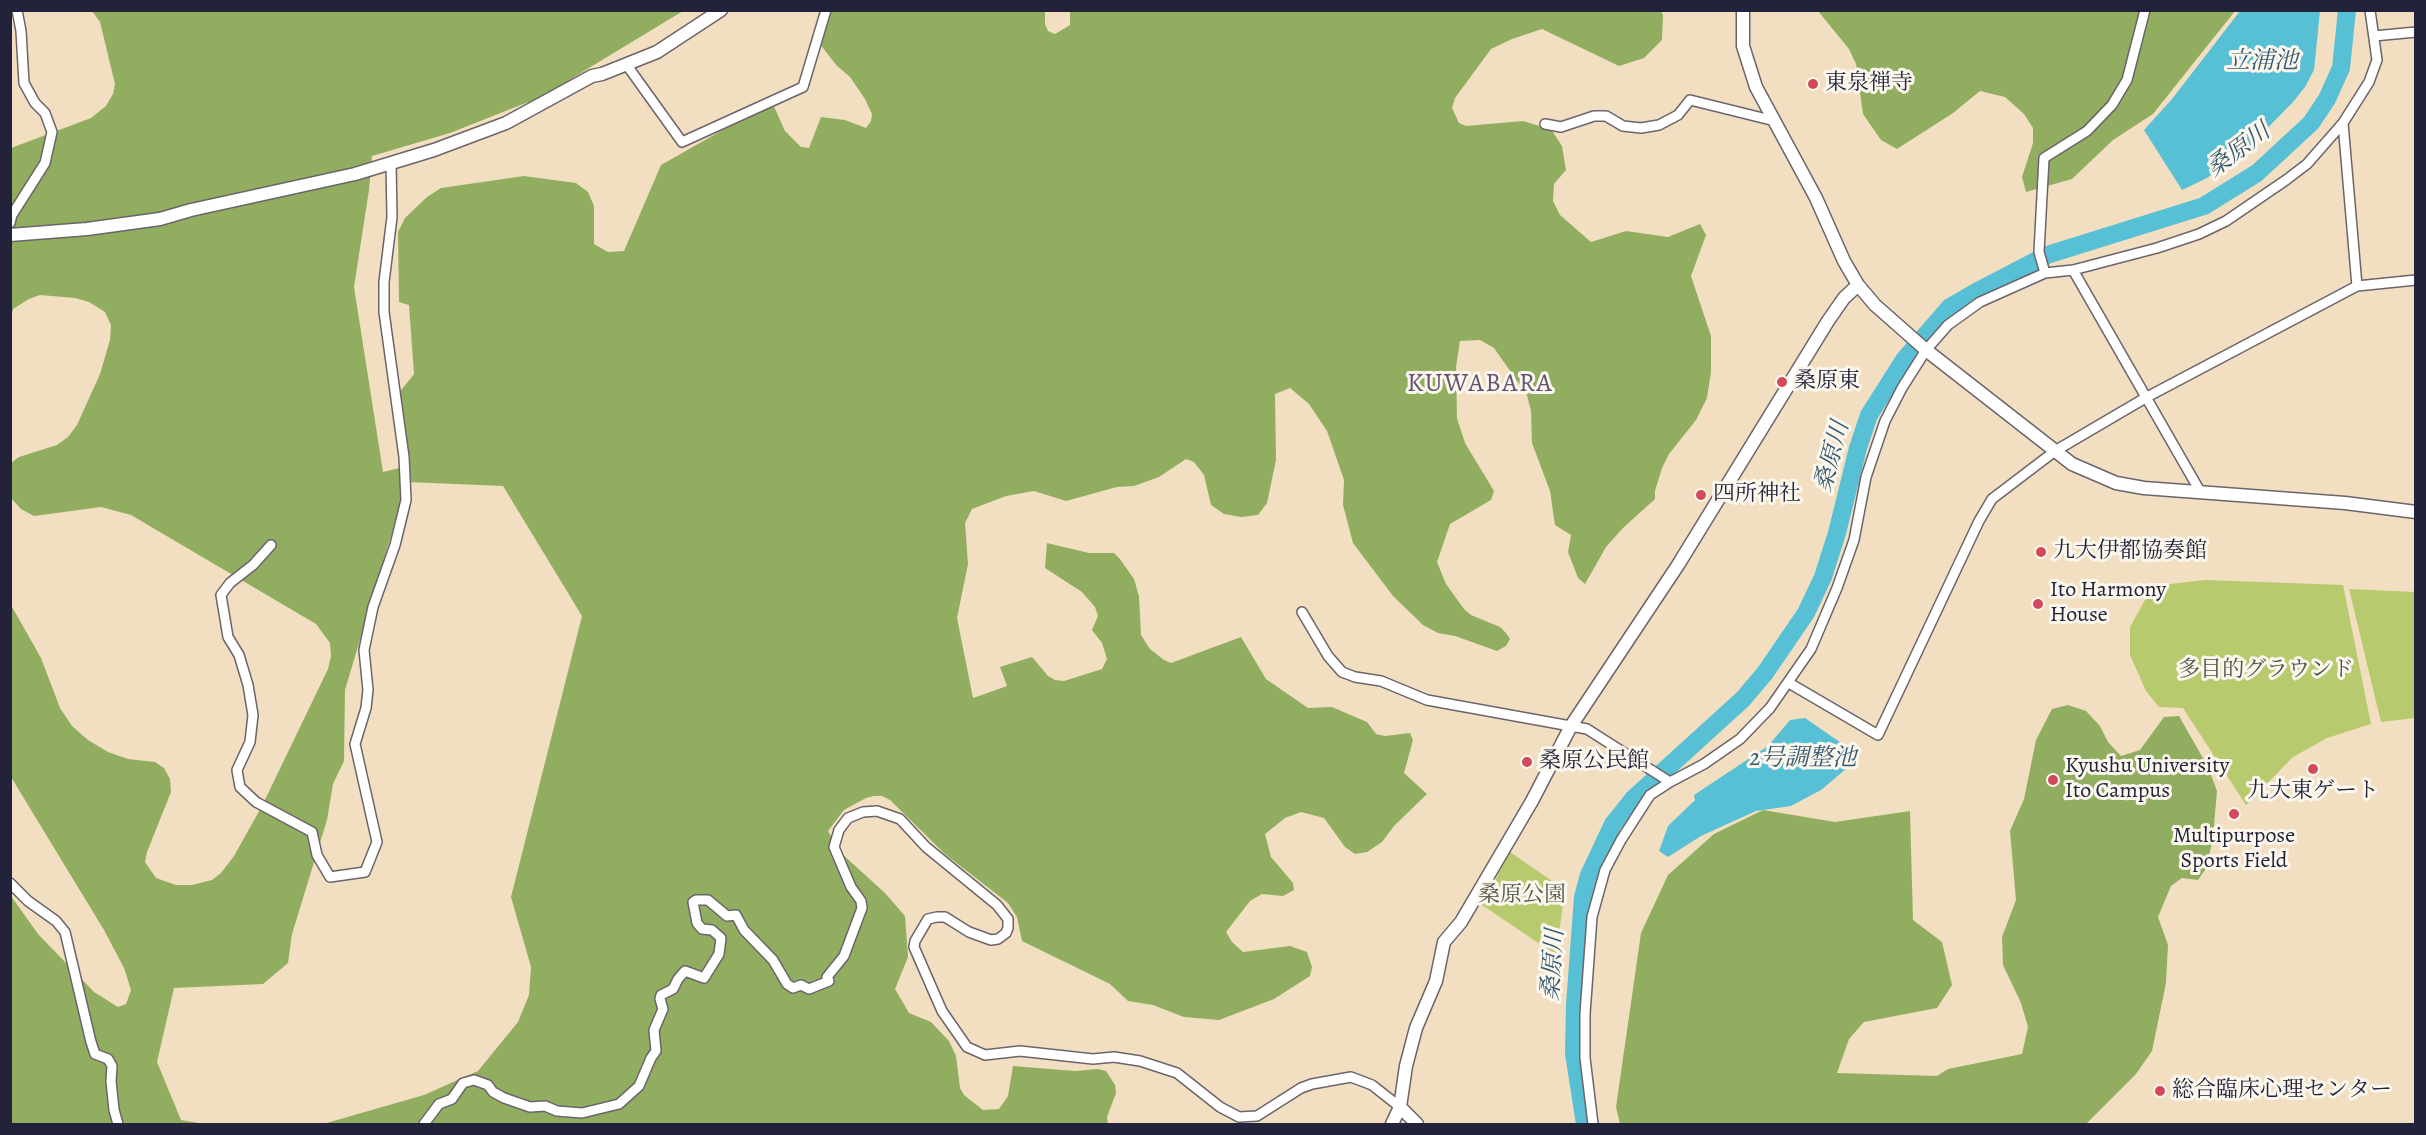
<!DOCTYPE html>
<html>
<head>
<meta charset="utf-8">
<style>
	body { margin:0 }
	#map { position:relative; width:2426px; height:1135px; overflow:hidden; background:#f2dfc1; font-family:Alegreya,serif }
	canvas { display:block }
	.frame { position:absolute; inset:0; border:12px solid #22223b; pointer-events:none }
</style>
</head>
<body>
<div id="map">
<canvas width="2426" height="1135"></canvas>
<div class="frame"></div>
</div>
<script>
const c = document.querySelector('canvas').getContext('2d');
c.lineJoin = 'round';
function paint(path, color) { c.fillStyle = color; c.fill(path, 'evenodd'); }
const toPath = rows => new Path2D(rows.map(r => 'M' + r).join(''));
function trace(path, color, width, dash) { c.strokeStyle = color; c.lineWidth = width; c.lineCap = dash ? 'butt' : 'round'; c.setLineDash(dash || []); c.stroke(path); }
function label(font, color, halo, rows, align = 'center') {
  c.font = font + ' Alegreya,"Noto Serif JP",serif'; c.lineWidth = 6; c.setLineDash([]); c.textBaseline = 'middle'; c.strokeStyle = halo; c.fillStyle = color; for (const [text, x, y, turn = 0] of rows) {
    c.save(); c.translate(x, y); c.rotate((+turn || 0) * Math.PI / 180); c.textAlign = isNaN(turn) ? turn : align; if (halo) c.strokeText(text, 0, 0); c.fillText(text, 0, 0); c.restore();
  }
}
const green = toPath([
	[2205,580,2343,585,2371,724,2327,738,2293,757,2246,805,2183,708,2159,707,2146,691,2130,655,2130,627,2145,600,2170,584],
	[2349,589,2415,592,2415,718,2381,722],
	[1510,852,1565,890,1556,955,1482,905]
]);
const forest = toPath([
	[1070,10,1660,10,1663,15,1662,40,1644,58,1619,66,1542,29,1512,39,1491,49,1455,98,1452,108,1459,123,1466,126,1523,121,1546,128,1553,132,1562,146,1566,170,1554,184,1553,201,1560,215,1591,242,1626,231,1668,237,1700,224,1706,235,1691,276,1711,336,1711,372,1707,398,1696,420,1669,454,1662,468,1655,491,1655,499,1623,528,1606,547,1585,584,1578,578,1568,552,1571,535,1555,525,1550,491,1532,443,1531,411,1527,395,1494,348,1480,340,1460,341,1456,367,1457,418,1465,443,1494,491,1491,500,1450,524,1437,562,1446,584,1464,609,1471,615,1500,627,1506,633,1510,639,1506,646,1497,651,1455,636,1438,633,1423,625,1393,596,1353,543,1343,505,1344,480,1327,431,1309,404,1290,388,1275,394,1276,460,1267,503,1258,515,1241,517,1224,514,1211,505,1204,475,1194,462,1186,459,1159,477,1134,486,1117,487,1066,501,1034,491,1006,496,972,509,965,523,968,564,957,618,973,698,1007,686,1000,667,1032,657,1048,676,1055,680,1064,681,1102,669,1107,659,1102,643,1092,630,1098,616,1095,607,1082,592,1045,568,1047,543,1089,553,1114,553,1120,559,1134,579,1139,596,1141,635,1150,649,1164,660,1171,663,1241,637,1266,679,1308,708,1332,707,1367,722,1376,734,1385,736,1410,733,1413,740,1404,773,1427,794,1394,826,1382,842,1367,852,1355,854,1345,847,1324,818,1301,812,1285,818,1265,834,1271,857,1293,883,1294,890,1283,896,1262,894,1250,901,1226,932,1232,942,1243,952,1290,946,1307,952,1312,967,1310,976,1274,999,1219,1020,1184,1017,1153,1005,1128,1001,1110,984,1022,941,1017,917,1008,903,945,854,890,800,882,796,874,796,866,798,844,810,828,831,841,853,885,893,905,916,908,957,895,989,909,1013,931,1022,949,1041,956,1056,960,1088,964,1095,983,1110,999,1109,1008,1096,1013,1066,1075,1071,1098,1069,1106,1071,1115,1085,1116,1093,1107,1117,1108,1124,323,1124,424,1095,478,1071,518,1022,529,995,531,967,511,897,582,616,503,486,407,482,345,690,344,761,333,784,327,820,292,934,288,963,263,984,174,988,157,1062,181,1120,205,1124,11,1124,11,896,38,934,94,992,118,1007,126,1004,131,990,124,968,104,930,11,777,11,605,41,658,60,708,72,726,88,740,108,752,128,759,155,762,164,768,170,779,171,792,147,852,145,862,156,878,176,885,192,885,212,880,221,873,234,856,262,806,328,669,331,656,330,643,316,624,131,515,101,507,34,516,21,509,11,498,11,463,19,457,57,445,68,437,77,425,100,374,110,340,111,325,105,312,89,302,75,298,40,295,29,299,13,309,11,317,11,148,91,118,106,106,113,94,115,84,100,22,92,11,683,11,541,97,450,133,372,156,369,190,354,287,383,472,408,466,398,394,414,374,409,305,399,302,398,232,405,218,427,197,441,188,524,176,576,183,588,192,594,206,594,244,608,252,624,251,661,165,772,102,785,131,801,147,809,148,821,117,845,120,866,128,871,121,872,114,865,99,850,77,837,66,819,43,817,36,821,11,1045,11,1045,24,1048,31,1055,34,1070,25],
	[1818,11,2235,11,2153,114,2113,140,2072,179,2026,192,2022,177,2033,143,2033,128,2024,114,2005,97,1980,91,1953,113,1897,149,1881,140,1863,114,1856,64,1849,49],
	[2068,705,2086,711,2100,726,2108,742,2121,756,2140,750,2164,717,2179,716,2208,767,2217,791,2213,837,2207,867,2198,880,2182,878,2171,886,2158,917,2168,945,2166,983,2152,1051,2136,1074,2086,1124,1620,1124,1616,1107,1641,933,1668,875,1714,834,1763,810,1835,822,1910,811,1913,920,1942,942,1952,985,1937,1008,1864,1022,1849,1039,1837,1073,1937,1076,1948,1069,2022,1054,2028,1027,2021,1003,2003,965,2002,937,2016,900,2010,831,2024,799,2036,740,2052,709]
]);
const water = toPath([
	[2240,11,2320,11,2314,70,2305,87,2293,102,2247,149,2207,178,2182,190,2144,130,2172,99],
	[1805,718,1844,745,1846,769,1821,790,1791,806,1756,811,1701,836,1668,857,1659,851,1668,826,1695,800,1694,795,1768,746,1790,720]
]);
const river = toPath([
	[1585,1124,1574,1053,1575,1005,1583,897,1589,875,1613,824,1633,799,1743,699,1765,673,1806,613,1823,577,1837,533,1858,448,1869,415,1904,360,1950,307,1976,292,2047,255,2204,206,2257,173,2311,123,2327,99,2341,68,2347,10]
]);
const street = toPath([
	[2374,36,2416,32],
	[626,64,682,142,803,87,826,10],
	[2343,123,2357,286],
	[1545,124,1561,127,1594,116,1606,116,1623,126,1641,128,1659,125,1678,115,1690,100,1775,121],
	[10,223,12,215,45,163,52,132,45,113,35,103,24,83,21,31,17,10],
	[2073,270,2201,493],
	[2045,273,2039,252,2044,158,2087,131,2112,105,2127,80,2145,10],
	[271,545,253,565,230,583,221,595,228,637,239,655,248,685,253,715,250,742,237,770,240,787,256,802,312,832,317,855,330,877,365,872,377,842,355,744,366,708,368,690,364,650,373,607,395,545,406,500,404,457,384,312,384,282,392,217,391,163],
	[1302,612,1328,656,1342,672,1355,677,1381,681,1427,700,1587,729,1670,782,1704,764,1740,739,1770,708,1811,649,1837,588,1854,540,1866,477,1885,421,1902,388,1926,350,1948,325,1980,302,2045,273,2073,270,2157,248,2199,234,2226,221,2286,180,2307,164,2343,123,2369,82,2377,60,2370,10],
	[1789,683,1878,735,1979,521,1992,499,2055,451,2147,397,2357,286,2416,280],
	[10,883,28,901,56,921,65,932,91,1042,95,1054,108,1059,112,1066,111,1081,114,1110,118,1124],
	[424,1124,439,1104,452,1099,463,1083,474,1080,488,1085,493,1092,504,1098,530,1107,545,1106,557,1111,582,1113,619,1104,639,1086,651,1058,656,1051,654,1030,663,1009,660,999,661,995,673,989,678,979,685,971,704,978,719,954,721,938,712,930,702,929,697,923,693,902,696,900,708,900,727,916,736,915,744,930,773,960,787,984,793,988,801,985,809,989,829,981,827,977,844,956,862,908,861,901,851,887,834,847,839,830,848,818,863,812,877,811,900,819,926,847,997,905,1008,919,1008,928,1006,933,998,939,991,940,969,932,945,917,937,917,928,919,915,941,914,947,942,1011,967,1047,985,1055,1020,1051,1093,1059,1114,1057,1140,1061,1177,1073,1220,1107,1239,1117,1257,1116,1301,1088,1312,1084,1351,1077,1372,1085,1400,1107],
	[1593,1124,1585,1058,1585,1014,1592,917,1605,870,1621,840,1650,795,1670,782]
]);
const secondary = toPath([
	[1743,10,1743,46,1756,87,1816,198,1844,261,1858,285,1875,305,1926,350,2072,464,2116,483,2144,488,2345,503,2416,512],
	[10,235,87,229,160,219,191,210,355,174,434,150,506,123,592,76,602,74,657,52,721,10],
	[1400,1107,1417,1124],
	[1392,1124,1400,1107,1406,1066,1416,1028,1436,981,1444,942,1461,922,1532,801,1571,726,1678,565,1828,321,1844,298,1858,285]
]);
const markers = [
	[1813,84,6,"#d1495b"],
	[1782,382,6,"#d1495b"],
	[1701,495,6,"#d1495b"],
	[2041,552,6,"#d1495b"],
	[2038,604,6,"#d1495b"],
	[1527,762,6,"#d1495b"],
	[2313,769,6,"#d1495b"],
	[2053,780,6,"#d1495b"],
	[2234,814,6,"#d1495b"],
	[2160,1091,6,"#d1495b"]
];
const poiNames = [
	["東泉禅寺",1825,84],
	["桑原東",1794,382],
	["四所神社",1713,495],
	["九大伊都協奏館",2053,552],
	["Ito Harmony",2050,591],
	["House",2050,616],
	["桑原公民館",1539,762],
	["Kyushu University",2065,767],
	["Ito Campus",2065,792],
	["九大東ゲート",2313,792,"center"],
	["Multipurpose",2234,837,"center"],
	["Sports Field",2234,862,"center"],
	["総合臨床心理センター",2172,1091]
];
const parkNames = [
	["多目的グラウンド",2266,671],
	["桑原公園",1522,896]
];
const waterNames = [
	["立浦池",2262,62],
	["桑原川",2239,151,-37],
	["桑原川",1833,457,-75],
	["2号調整池",1803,759],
	["桑原川",1554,965,-86]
];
const quarterNames = [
	["KUWABARA",1480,385]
];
paint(green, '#b7ca6d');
paint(forest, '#91ae60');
paint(water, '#58c0d5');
trace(river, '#58c0d5', 18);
trace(street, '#6b646a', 12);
trace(secondary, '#6b646a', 15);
trace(street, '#fff', 9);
trace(secondary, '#fff', 12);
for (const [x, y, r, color] of markers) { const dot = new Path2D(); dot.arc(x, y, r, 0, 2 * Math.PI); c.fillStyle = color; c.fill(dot); trace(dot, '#fbf7ec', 2); }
label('22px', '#22223b', '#fbf7ec', poiNames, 'left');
label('22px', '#4f544a', '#fbf7ec', parkNames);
label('italic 24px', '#355971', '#fbf7ec', waterNames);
c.letterSpacing = '1.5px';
label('26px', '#645370', '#fbf7ec', quarterNames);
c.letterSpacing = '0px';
</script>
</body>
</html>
